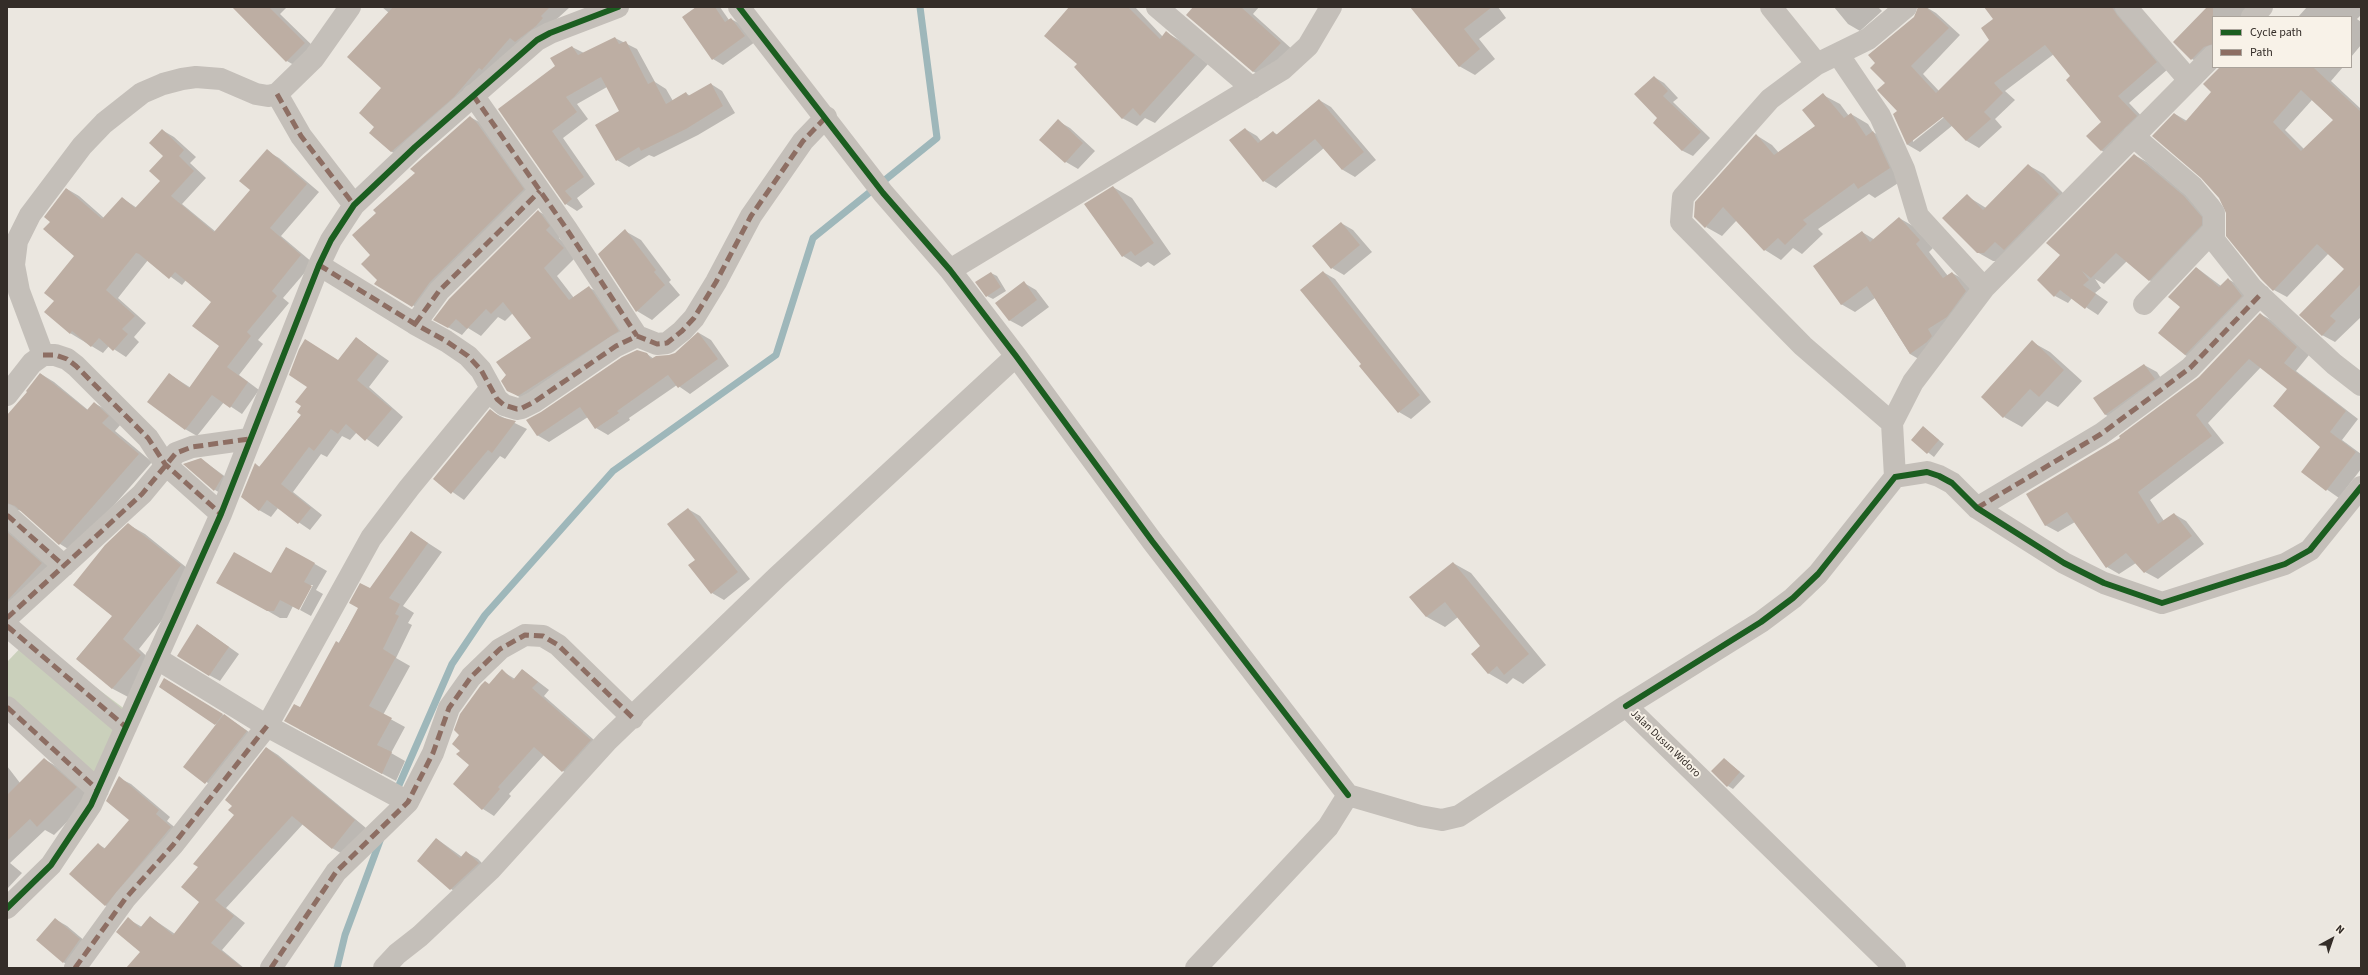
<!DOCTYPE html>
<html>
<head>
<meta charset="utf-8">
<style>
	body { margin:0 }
	#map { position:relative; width:2368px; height:975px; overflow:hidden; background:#ebe7e0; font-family:"Source Sans 3",sans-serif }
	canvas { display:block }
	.frame { position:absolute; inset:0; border:8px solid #342d28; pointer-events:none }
	.legend { position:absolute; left:2212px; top:16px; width:140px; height:52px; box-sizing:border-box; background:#f8f2e8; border:1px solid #aaa39b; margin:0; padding:5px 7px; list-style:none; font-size:12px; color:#342d28 }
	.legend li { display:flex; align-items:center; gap:8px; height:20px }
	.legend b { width:20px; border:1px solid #aaa39b }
	.north { position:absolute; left:2312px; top:919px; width:40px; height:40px; -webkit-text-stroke:3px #f8f2e8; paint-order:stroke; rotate:40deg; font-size:11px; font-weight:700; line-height:16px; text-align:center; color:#342d28 }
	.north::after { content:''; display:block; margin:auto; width:14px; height:18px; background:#342d28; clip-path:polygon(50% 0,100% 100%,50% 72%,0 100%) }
</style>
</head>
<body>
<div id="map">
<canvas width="2368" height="975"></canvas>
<div class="frame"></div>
<ul class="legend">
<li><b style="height:5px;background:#1b5e20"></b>Cycle path</li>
<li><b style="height:5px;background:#8d6e63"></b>Path</li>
</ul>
<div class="north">N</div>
</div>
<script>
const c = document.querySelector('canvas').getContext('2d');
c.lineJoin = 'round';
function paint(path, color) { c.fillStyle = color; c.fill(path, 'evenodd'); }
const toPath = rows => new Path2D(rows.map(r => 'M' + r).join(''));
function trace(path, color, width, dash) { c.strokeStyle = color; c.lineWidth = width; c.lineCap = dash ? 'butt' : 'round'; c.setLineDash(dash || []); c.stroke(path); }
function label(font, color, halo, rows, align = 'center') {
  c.font = font + ' "Source Sans 3",sans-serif'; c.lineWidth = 4; c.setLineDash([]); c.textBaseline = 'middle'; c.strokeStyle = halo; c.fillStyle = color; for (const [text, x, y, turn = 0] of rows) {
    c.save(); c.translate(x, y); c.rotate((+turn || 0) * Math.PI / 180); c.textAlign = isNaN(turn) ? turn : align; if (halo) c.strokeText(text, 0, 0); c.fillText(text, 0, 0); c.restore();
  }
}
const green = toPath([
	[30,638,130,713,95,793,7,695,7,662]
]);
const shadow = toPath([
	[240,7,287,7,280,14,317,50,299,68,287,61],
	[382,7,570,7,404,159,392,152,370,133,376,127,382,88,389,13],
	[694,7,720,7,729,20,731,19,742,25,755,42,723,65,713,59],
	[1070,7,1135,7,1163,37,1167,33,1181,41,1208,64,1155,123,1145,118,1137,126,1122,118,1078,64],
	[1194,7,1259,7,1253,14,1294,51,1267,79,1254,72,1187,15],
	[1411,7,1498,7,1506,18,1479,39,1495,59,1475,75,1459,66],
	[1834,7,1878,7,1882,11,1860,31,1848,24],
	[1919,7,1926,7,1936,13,1960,35,1923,74,1939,91,1991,40,1994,20,1986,7,2115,7,2168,69,2129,103,2148,123,2114,158,2102,151,2088,136,2103,122,2072,76,2054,54,2005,91,2015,100,1995,119,2002,127,1979,148,1967,141,1953,125,1920,152,1908,145,1894,115,1898,111,1886,83],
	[1947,113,1948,114,1913,142,1913,139],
	[2208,7,2266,7,2255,17,2213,17,2213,60,2205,67,2192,59,2174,42],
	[2307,7,2361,7,2361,15,2357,19,2361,22,2361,45,2351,57,2351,17,2298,17],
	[615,38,637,49,655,82,666,89,673,101,686,93,690,96,711,84,722,91,735,113,698,135,654,157,649,155,629,167,617,160,621,111,607,87,577,104,588,119,563,138,595,184,577,198,583,207,577,211,566,204,499,109,557,67,572,47,584,53],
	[2221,67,2343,67,2331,81,2361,109,2361,317,2335,342,2322,335,2346,269,2329,253,2287,297,2274,290,2227,212,2175,114,2187,121,2213,91],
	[2312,100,2334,120,2304,149,2285,130],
	[1654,77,1664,83,1678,98,1673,102,1710,138,1693,156,1683,151,1654,123,1658,118],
	[1823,95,1840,104,1849,116,1851,114,1868,124,1873,132,1889,141,1906,178,1875,198,1869,194,1818,229,1823,234,1802,254,1793,248,1781,260,1765,250,1737,220,1722,236,1706,227,1756,135,1772,145,1779,153,1817,126],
	[1319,100,1331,107,1376,160,1355,177,1343,170,1324,148,1276,188,1264,181,1245,129,1257,136,1261,141,1273,132,1278,135],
	[470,117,483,124,536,197,425,314,378,280,372,255,377,213],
	[1058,121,1070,128,1095,151,1078,169,1066,162,1041,140],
	[162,130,174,137,196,157,190,163,206,178,182,204,216,232,251,190,267,151,279,158,319,192,281,236,313,263,283,298,289,303,258,340,263,344,239,375,259,390,242,414,224,402,197,436,185,429,169,374,191,388,220,346,212,302,186,280,182,285,148,260,118,298,146,323,134,337,139,342,126,357,109,346,103,353,70,333,55,300,76,256,51,222,67,189,79,196,104,218,122,198,137,208,162,181,165,156],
	[2134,155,2147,162,2197,204,2214,225,2162,287,2149,280,2127,261,2104,284,2095,279,2101,288,2095,293,2108,302,2098,315,2072,298,2068,303,2055,296,2061,255],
	[2028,165,2044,174,2074,204,2000,261,1993,261,1977,252,1967,196,1986,208],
	[1113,187,1132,198,1171,254,1154,266,1148,262,1141,267,1123,256],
	[538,211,552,219,562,234,559,238,577,256,557,276,574,298,590,288,603,295,631,339,521,398,508,390,532,338,513,313,505,321,498,317,481,336,468,328,462,335,435,320],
	[1899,218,1913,226,1933,248,1929,252,1948,276,1952,273,1967,281,1979,300,1924,362,1910,354,1875,298,1855,312,1841,304,1862,232,1875,240],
	[1341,223,1353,230,1372,252,1344,275,1332,268],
	[625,231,641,240,671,280,669,282,680,295,652,320,637,311],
	[2197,268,2221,286,2228,279,2240,286,2254,303,2198,362,2185,355,2181,306],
	[1323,272,1335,279,1431,402,1411,419,1399,412,1363,364],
	[991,273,997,276,1006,291,993,299,987,296],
	[1024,283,1036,290,1049,307,1022,327,1009,320],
	[2260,314,2273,321,2309,355,2296,371,2358,419,2342,440,2361,454,2361,469,2339,498,2302,472,2321,447,2288,389,2261,367,2208,423,2224,443,2150,500,2164,521,2174,514,2186,521,2204,544,2158,579,2145,572,2136,563,2119,574,2107,567,2075,522,2058,532,2045,525,2122,438,2200,377],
	[699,333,711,340,729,366,690,394,677,385,629,418,630,420,608,435,596,428,588,417,549,442,537,435,647,354,654,359,675,354],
	[356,338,389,361,369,387,403,417,378,447,357,432,350,440,342,436,327,457,321,454,293,492,322,515,310,530,278,508,271,517,259,510,255,464,260,467,302,414],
	[2032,342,2050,352,2082,381,2058,407,2047,401,2022,427,2004,417],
	[2144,365,2157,372,2166,386,2118,422,2106,415,2095,398],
	[41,374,54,382,88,410,94,403,107,410,121,424,115,431,152,462,73,552,60,544,23,511,17,510,55,572,7,618,7,417,29,392],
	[490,411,527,429,505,459,500,456,464,500,434,479],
	[1923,427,1944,444,1934,457,1912,440],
	[201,459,234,483,227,497,215,490,185,464],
	[688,509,700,516,750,579,724,600,712,593],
	[129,525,145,534,197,576,139,649,157,666,130,698,113,689,77,658,113,616],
	[411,532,442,552,403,606,414,613,408,623,412,625,396,658,410,666,383,715,405,727,391,753,405,761,396,781,299,729,300,708,370,590],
	[287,548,327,571,316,590,323,594,311,616,300,610,313,585,311,585,298,609,293,606,287,618,280,618,218,582,272,575],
	[1453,563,1471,573,1546,665,1523,684,1513,678,1507,684,1488,673,1482,646,1458,617,1445,627,1427,617,1411,597],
	[198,625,239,654,220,681,209,675],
	[523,670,549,690,544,696,602,747,574,778,563,771,544,755,509,794,511,796,494,816,483,809,471,765,461,751,461,735,489,685,502,671,515,679],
	[165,679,236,723,259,739,218,790,185,767,217,725,160,687],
	[267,748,278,755,366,828,344,855,332,848,303,824,226,908,245,923,222,950,244,968,136,968,141,952,128,919,142,927,150,917,175,934,201,902,199,867,236,815],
	[44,759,61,769,92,797,54,835,45,830,10,863,22,873,7,889,7,766,20,783],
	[1724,759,1745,776,1733,789,1728,786],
	[119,778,131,784,170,817,167,821,183,834,117,912,105,905,98,844,106,849,130,820],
	[437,839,462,857,466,852,478,859,490,871,463,896,451,889,418,861],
	[55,919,67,926,92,947,74,968,63,962]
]);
const stream = toPath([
	[396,792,452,664,485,615,613,471,776,355,813,238,937,138,920,7],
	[337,968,345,935,381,838]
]);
const building = toPath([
	[232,7,269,7,305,43,286,62],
	[393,7,550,7,541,16,543,18,536,26,515,42,510,38,482,70,479,68,454,97,391,152,369,133,374,127,359,113,381,88,347,57],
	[696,7,715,7,725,22,731,18,745,36,712,60,682,17],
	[1069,7,1128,7,1160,39,1166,31,1195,55,1140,116,1133,108,1122,119,1074,67,1077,64,1044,36],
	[1193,7,1241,7,1281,43,1253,72,1186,15],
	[1410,7,1492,7,1464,29,1480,49,1459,67],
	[1918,7,1926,7,1949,28,1911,66,1936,93,1989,40,1981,28,1993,19,1984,7,2112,7,2117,15,2157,62,2118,96,2137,116,2101,151,2086,136,2101,122,2066,80,2070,76,2045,45,1994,83,2003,93,1984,112,1991,119,1966,141,1943,117,1907,145,1893,114,1897,111,1877,90,1885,83,1870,68,1875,63,1868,55,1914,17],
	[2207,7,2213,7,2213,44,2204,47,2191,60,2173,42],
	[615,37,619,44,626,41,648,84,654,81,666,104,686,92,688,96,711,83,723,106,686,129,641,151,639,147,616,161,595,125,619,111,601,77,566,97,577,112,552,131,584,177,565,191,572,199,565,205,498,109,555,66,550,58,572,46,578,55],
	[2220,67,2313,67,2361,112,2361,284,2330,316,2336,321,2322,336,2299,315,2344,269,2317,244,2273,291,2261,279,2226,236,2226,213,2219,198,2201,178,2152,136,2174,113,2185,122,2211,92,2203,84],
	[2301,90,2333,120,2301,151,2273,122],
	[1654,76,1668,91,1663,96,1701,132,1682,151,1653,123,1657,118,1634,94],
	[1823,93,1844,118,1851,113,1866,136,1873,131,1890,168,1858,189,1854,183,1803,220,1807,224,1785,245,1778,238,1764,251,1723,207,1705,228,1694,217,1695,202,1756,134,1774,155,1815,126,1802,110],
	[1319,99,1364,152,1342,170,1315,139,1263,182,1229,140,1245,128,1258,143,1273,131,1276,135],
	[470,116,477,123,524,189,430,282,412,307,374,284,377,280,361,264,370,255,352,235,376,213,373,210,415,173,410,169],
	[1058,119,1083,143,1065,163,1039,140],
	[162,129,184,150,179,156,194,171,171,196,214,232,250,190,239,181,267,149,307,184,270,228,301,255,272,291,277,296,247,332,251,336,227,367,248,382,230,408,212,395,185,430,147,402,169,373,189,388,219,346,192,326,211,302,175,272,169,279,139,254,136,253,106,290,135,316,122,329,128,334,113,351,99,338,91,347,72,331,70,334,44,312,54,301,44,293,74,256,43,229,50,222,44,217,66,188,102,219,122,197,135,208,160,181,149,171,163,156,149,143],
	[2134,154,2184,196,2202,217,2202,225,2149,281,2116,253,2091,278,2082,271,2089,280,2083,285,2096,294,2085,309,2060,290,2054,297,2037,280,2060,255,2046,243],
	[2028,164,2059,194,2004,250,1995,242,1984,253,1977,253,1942,218,1967,194,1983,210],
	[1113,186,1154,243,1135,256,1131,251,1122,257,1084,204],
	[538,210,550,226,546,230,564,248,544,268,569,300,589,286,619,331,518,396,507,391,501,381,506,375,496,362,531,338,503,302,491,314,486,309,467,329,456,319,448,328,433,320,449,299],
	[1899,217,1920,240,1916,244,1943,278,1952,272,1966,291,1947,317,1928,329,1932,336,1927,342,1910,354,1867,286,1841,305,1813,266,1862,231,1870,242],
	[1341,222,1360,245,1331,269,1312,246],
	[625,229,656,270,654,272,665,285,636,312,598,254],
	[2196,267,2219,287,2228,278,2242,296,2185,355,2158,333,2180,307,2168,297],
	[1323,271,1420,395,1398,413,1359,366,1361,364,1300,290],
	[991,272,1001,287,986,297,975,282],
	[1024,281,1037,300,1009,321,995,303],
	[2260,313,2297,347,2284,363,2346,411,2330,432,2356,452,2326,491,2301,472,2320,447,2273,406,2287,389,2249,359,2196,415,2212,436,2138,492,2158,524,2174,513,2192,536,2144,573,2126,553,2106,568,2067,512,2045,526,2026,494,2120,438,2119,436,2199,377],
	[698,332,718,359,678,388,668,375,617,411,619,413,595,429,580,407,537,436,526,420,541,412,622,357,637,350,647,353,651,359,656,356,669,355,675,353],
	[356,337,378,354,357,380,392,409,365,441,346,424,338,434,331,429,314,451,309,447,281,484,311,508,298,524,267,500,259,511,241,497,255,463,259,467,301,415,297,412,301,406,295,402,307,387,289,375,299,349,305,339,338,360],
	[2032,340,2064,370,2039,397,2030,389,2003,418,1981,397],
	[2144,364,2155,379,2105,415,2093,398],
	[40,373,87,410,94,402,109,416,102,423,139,454,59,545,15,506,7,503,7,415,27,392,26,391],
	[490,409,500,417,516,421,492,453,488,450,451,494,433,479],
	[1923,426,1939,440,1927,454,1911,440],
	[201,458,223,476,214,491,183,464],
	[688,508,738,572,711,594,688,565,695,560,667,524],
	[128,523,181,565,123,639,141,655,112,689,76,659,112,616,73,585,105,545],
	[411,531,428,543,389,598,400,604,395,614,399,616,383,649,396,657,369,706,392,718,377,745,392,752,382,774,284,721,294,704,300,707,336,641,339,643,358,608,349,603,360,583,370,588],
	[7,532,42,563,7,601],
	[286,547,315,563,304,582,312,586,299,610,280,600,274,611,267,611,216,583,234,552,271,573],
	[1453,562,1529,654,1504,675,1497,666,1488,674,1471,654,1480,646,1445,602,1426,617,1409,597],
	[197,624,229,647,209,676,177,656],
	[502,669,513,680,522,669,538,682,532,688,591,740,562,772,534,747,498,787,500,789,482,810,453,784,469,765,456,754,460,751,452,744,459,735,454,730,460,714,481,685,485,681,489,684],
	[164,678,223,714,215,725,159,687],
	[224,714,247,731,205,784,183,767],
	[266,747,355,820,332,849,292,816,215,900,234,916,211,943,243,968,126,968,140,952,116,932,128,917,140,928,150,916,173,935,199,902,181,887,198,867,193,864,234,815,228,810,232,806,225,800],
	[44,758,77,787,37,827,30,819,7,841,7,795],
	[1724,758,1740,772,1727,787,1711,771],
	[119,776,159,810,156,814,171,827,105,906,69,874,98,843,104,849,129,820,106,801],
	[436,838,460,858,466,851,479,863,450,890,417,861],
	[55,918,80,939,63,963,36,940]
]);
const minor = toPath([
	[739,7,883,193,950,270,1016,356,1152,541,1348,795],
	[1157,7,1252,88],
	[1771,7,1817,64],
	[2126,7,2189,80],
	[2252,17,2262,7],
	[1838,54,1880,116,1904,169,1918,216,1984,288],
	[277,94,301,136,354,205],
	[473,95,566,228,637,336],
	[2133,136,2193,187,2209,206,2214,213,2214,240,2252,288,2334,364,2361,385],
	[319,265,415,324,446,341,468,356,481,370,497,399,504,405,517,409,522,408,534,402,616,346,637,336,657,344,667,343,682,331,694,318,716,282,751,216,803,141,826,117],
	[950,270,1283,69,1308,46,1331,7],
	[2144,304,2214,230],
	[415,324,439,291,540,191],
	[43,355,55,355,67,359,76,366,148,438,165,464,221,514],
	[7,395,32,363,43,355,19,291,14,265,17,241,30,215,82,146,104,123,142,93,163,84,182,79,196,77,221,79,256,94,268,96,277,94,314,58,350,7],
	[1892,423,1803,346,1681,222,1683,197,1770,99,1817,64,1868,39,1906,7],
	[1895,477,1892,423,1913,382,1984,288,2213,56],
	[1977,508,2101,434,2158,392,2190,368,2260,295],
	[7,515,64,566],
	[7,618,142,494,176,453,192,447,249,439],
	[7,626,126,727],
	[156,658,267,726,408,802],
	[1626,706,1761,622,1793,598,1818,574,1895,477,1927,472,1939,476,1952,483,1977,508,2064,563,2104,583,2162,603,2285,564,2310,550,2361,487],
	[7,707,98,790],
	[1348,795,1420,816,1442,820,1459,816,1626,706,1895,968],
	[7,908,51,865,91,805,221,514,319,265,331,240,354,205,415,147,537,40,550,33,618,7],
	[75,968,125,899,173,845,267,726,371,538,409,488,491,388],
	[271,968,336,872,408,802,433,753,449,708,471,677,500,649,525,635,543,636,558,645,633,718],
	[384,968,397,954,420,936,490,870,607,741,777,577,1016,356],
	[1196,968,1328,827,1348,795]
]);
const quiet = toPath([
	[277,94,301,136,354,205],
	[473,95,566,228,637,336],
	[319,265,415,324,446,341,468,356,481,370,497,399,504,405,517,409,522,408,534,402,616,346,637,336,657,344,667,343,682,331,694,318,716,282,751,216,803,141,826,117],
	[415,324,439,291,540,191],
	[43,355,55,355,67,359,76,366,148,438,165,464,221,514],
	[1977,508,2101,434,2158,392,2190,368,2260,295],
	[7,515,64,566],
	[7,618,142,494,176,453,192,447,249,439],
	[7,626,126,727],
	[7,707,98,790],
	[75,968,125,899,173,845,267,726],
	[271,968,336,872,408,802,433,753,449,708,471,677,500,649,525,635,543,636,558,645,633,718]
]);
const cycleway = toPath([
	[739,7,883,193,950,270,1016,356,1152,541,1348,795],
	[1626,706,1761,622,1793,598,1818,574,1895,477,1927,472,1939,476,1952,483,1977,508,2064,563,2104,583,2162,603,2285,564,2310,550,2361,487],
	[7,908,51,865,91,805,221,514,319,265,331,240,354,205,415,147,537,40,550,33,618,7]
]);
const streetNames = [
	["Jalan Dusun Widoro",1665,744,44]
];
paint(green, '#cad0bb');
paint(shadow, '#0003');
trace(stream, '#9eb7ba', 7);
paint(building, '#bdaea3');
trace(minor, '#c4bfb9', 22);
trace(quiet, '#8d6e63', 5, [10, 5]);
trace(cycleway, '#1b5e20', 6);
label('11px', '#342d28', '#f8f2e8', streetNames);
</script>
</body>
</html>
